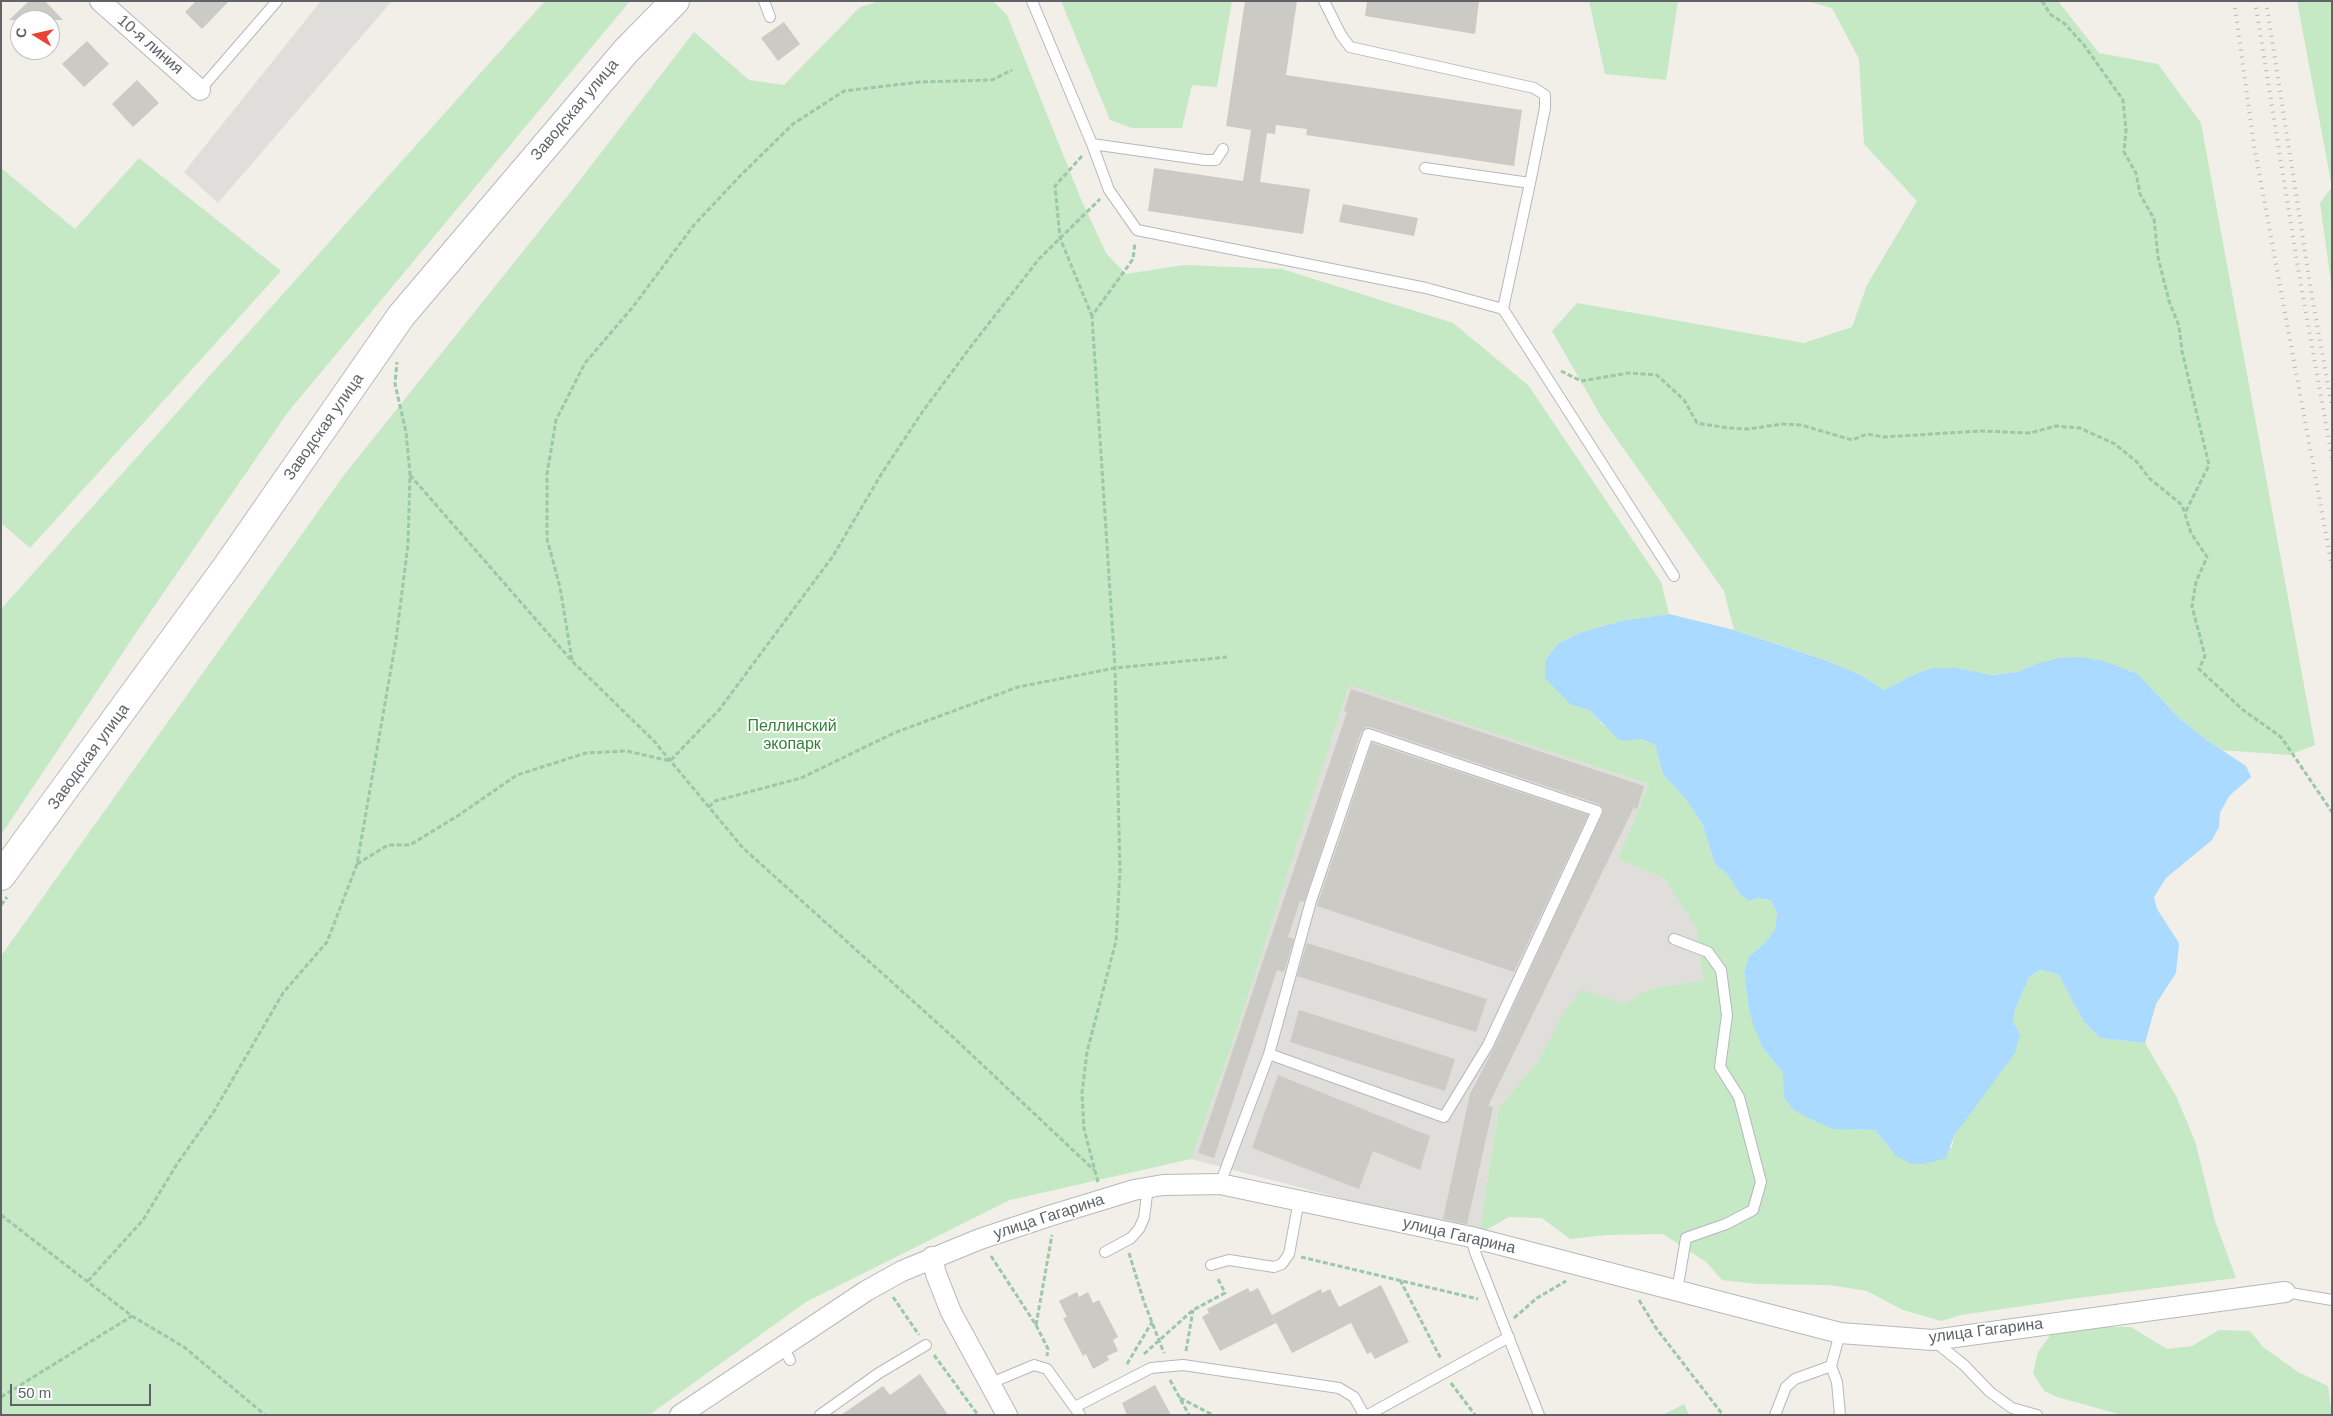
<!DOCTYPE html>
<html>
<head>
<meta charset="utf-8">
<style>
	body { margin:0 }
	#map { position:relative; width:2333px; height:1416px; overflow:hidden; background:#f1efe8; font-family:Helvetica,sans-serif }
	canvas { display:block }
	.frame { position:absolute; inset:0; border:2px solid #5f6368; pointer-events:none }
	.north { position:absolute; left:10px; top:10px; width:50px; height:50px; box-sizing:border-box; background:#fff; border:1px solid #bfc1c3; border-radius:50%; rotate:279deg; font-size:14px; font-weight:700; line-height:20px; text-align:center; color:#5f6368 }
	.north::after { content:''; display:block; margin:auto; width:18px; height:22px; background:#ea4335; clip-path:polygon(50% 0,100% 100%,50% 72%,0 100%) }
	.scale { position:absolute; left:10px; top:1384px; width:141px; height:22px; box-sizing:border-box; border:2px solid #5f6368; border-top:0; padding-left:6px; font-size:15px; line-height:18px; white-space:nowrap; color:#5f6368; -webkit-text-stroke:4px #fff; paint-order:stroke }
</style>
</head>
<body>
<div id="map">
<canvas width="2333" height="1416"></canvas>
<div class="frame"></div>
<div class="north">С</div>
<div class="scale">50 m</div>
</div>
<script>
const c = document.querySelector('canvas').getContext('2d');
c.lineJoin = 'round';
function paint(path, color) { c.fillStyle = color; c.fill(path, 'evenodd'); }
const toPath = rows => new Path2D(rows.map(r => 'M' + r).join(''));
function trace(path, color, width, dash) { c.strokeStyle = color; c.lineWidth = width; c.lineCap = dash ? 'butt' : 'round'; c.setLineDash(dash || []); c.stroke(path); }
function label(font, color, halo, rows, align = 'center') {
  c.font = font + ' Helvetica,sans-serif'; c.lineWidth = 4; c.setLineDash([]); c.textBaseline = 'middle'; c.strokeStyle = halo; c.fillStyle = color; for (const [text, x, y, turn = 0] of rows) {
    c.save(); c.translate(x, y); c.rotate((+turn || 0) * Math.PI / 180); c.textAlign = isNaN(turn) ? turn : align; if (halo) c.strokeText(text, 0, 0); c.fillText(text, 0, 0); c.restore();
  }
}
const industrial = toPath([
	[321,1,392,1,218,203,184,172],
	[1349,684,1649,784,1618,859,1664,878,1696,928,1705,980,1650,989,1624,1004,1563,1013,1538,1062,1499,1107,1479,1234,1191,1159,1233,1042]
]);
const green = toPath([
	[545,1,630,1,288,412,142,624,1,835,1,609],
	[880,1,993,1,1007,15,1081,199,1106,253,1126,274,1184,265,1282,269,1453,323,1528,385,1661,582,1669,614,1625,620,1582,632,1557,644,1545,661,1571,705,1588,709,1603,725,1628,741,1640,739,1655,745,1663,774,1687,801,1702,823,1715,864,1728,875,1739,893,1748,900,1757,898,1770,900,1777,912,1775,929,1766,942,1749,956,1744,972,1749,1010,1763,1048,1783,1073,1854,1130,1875,1130,1890,1149,1911,1164,1925,1164,1934,1161,1952,1147,1954,1136,1978,1101,2006,1065,2015,1010,2029,977,2040,970,2058,974,2084,1022,2100,1038,2145,1043,2176,1096,2195,1141,2215,1221,2236,1278,2078,1298,1961,1315,1941,1321,1903,1310,1867,1291,1830,1285,1758,1284,1722,1280,1706,1262,1663,1234,1606,1235,1570,1239,1542,1218,1509,1217,1479,1234,1499,1107,1538,1062,1563,1013,1582,989,1623,1004,1650,989,1704,980,1696,928,1664,878,1618,859,1649,784,1349,685,1233,1042,1191,1159,1010,1200,806,1302,649,1415,1,1415,1,956,344,475,573,189,694,32,749,80,784,85,860,7],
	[1061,1,1232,1,1217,87,1192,85,1182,128,1132,128,1110,120],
	[1589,1,1678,1,1666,80,1605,74],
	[1807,1,2058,1,2099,53,2158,64,2201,123,2315,745,2289,755,2222,750,2207,740,2179,718,2138,674,2122,668,2035,664,2017,672,1992,675,1958,668,1932,668,1913,675,1884,690,1861,675,1825,660,1734,630,1724,591,1602,418,1552,331,1577,303,1804,343,1852,327,1867,285,1917,201,1864,144,1859,59,1832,8],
	[2297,1,2332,1,2332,289,2320,203,2332,187],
	[139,158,281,271,30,548,1,523,1,168,75,229],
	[2094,1327,2131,1327,2167,1349,2192,1346,2219,1330,2250,1331,2263,1347,2298,1372,2328,1386,2332,1415,2122,1415,2057,1397,2044,1391,2033,1373,2038,1352,2051,1334],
	[1684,1404,1689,1415,1663,1415]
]);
const water = toPath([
	[1669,614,1734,630,1825,660,1861,675,1884,690,1913,675,1932,668,1958,668,1992,675,2017,672,2035,664,2059,658,2080,657,2104,661,2138,674,2179,718,2207,740,2246,766,2251,777,2229,796,2220,813,2219,827,2212,840,2166,878,2154,897,2157,909,2179,943,2176,973,2156,1004,2145,1043,2100,1038,2084,1022,2058,974,2040,970,2029,977,2015,1010,2013,1022,2020,1034,2015,1053,1954,1136,1946,1158,1925,1164,1911,1164,1896,1156,1875,1130,1833,1129,1802,1115,1792,1108,1784,1097,1783,1073,1763,1048,1754,1027,1749,1010,1744,972,1749,956,1766,942,1775,929,1777,912,1770,900,1757,898,1748,901,1739,893,1728,875,1715,864,1702,823,1687,801,1663,774,1655,745,1640,739,1628,741,1619,740,1588,709,1571,705,1545,678,1545,661,1557,644,1582,632,1625,620]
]);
const building = toPath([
	[29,1,45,1,63,20,9,20],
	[196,1,229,1,202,29,185,12],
	[1245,1,1297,1,1286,75,1522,110,1514,166,1306,135,1307,129,1276,125,1275,134,1267,133,1260,182,1310,189,1303,234,1148,211,1154,168,1243,181,1251,130,1226,126],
	[1367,1,1479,1,1475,34,1365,16],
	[784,22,800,44,778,61,761,38],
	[87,41,109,64,84,87,62,64],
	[137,80,159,103,133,127,112,104],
	[1343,204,1418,218,1414,236,1339,222],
	[1351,689,1644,786,1637,809,1634,807,1488,1106,1493,1107,1467,1224,1443,1219,1470,1094,1494,1048,1604,810,1599,804,1370,727,1366,727,1361,732,1304,902,1300,901,1288,937,1294,939,1284,972,1277,970,1214,1158,1198,1153,1347,712,1344,711],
	[1372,743,1588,815,1514,972,1317,906],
	[1307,943,1487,999,1476,1032,1297,976],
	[1299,1010,1455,1059,1445,1091,1290,1042],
	[1278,1075,1430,1136,1420,1170,1373,1151,1359,1189,1252,1148],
	[1381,1285,1409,1342,1375,1359,1371,1352,1367,1354,1351,1323,1292,1353,1272,1315,1321,1289,1322,1293,1330,1289,1339,1307],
	[1248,1288,1250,1292,1258,1288,1276,1323,1220,1351,1202,1317,1209,1313,1207,1309],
	[1077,1292,1079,1297,1088,1292,1093,1303,1099,1300,1118,1337,1113,1340,1118,1351,1107,1356,1109,1360,1093,1369,1086,1354,1083,1356,1063,1318,1067,1317,1059,1301],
	[920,1374,948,1415,841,1415,883,1386,890,1395],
	[1155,1385,1171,1415,1127,1415,1122,1403]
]);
const path = toPath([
	[2042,1,2050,14,2065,24,2084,45,2123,100,2126,130,2124,152,2136,173,2140,194,2154,219,2158,257,2169,301,2179,326,2182,351,2209,465,2185,513],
	[1082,156,1055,186,1060,238,1092,316],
	[1561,371,1581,381,1629,373,1657,375,1684,400,1697,423,1728,428,1749,429,1782,424,1801,425,1852,440,1867,434,1884,437,1980,431,2030,433,2056,426,2080,428,2115,444,2137,462,2149,478,2182,505,2191,533,2207,557,2196,582,2192,606,2205,656,2199,669,2243,710,2281,737,2332,812],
	[410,475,572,661,654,741,743,848,954,1038,1094,1170],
	[572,660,560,587,547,539,547,474,556,420,585,363,632,308,694,225,740,176,793,124,844,91,920,82,992,80,1012,70],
	[709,807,715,801,801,778,894,733,1018,687,1115,668,1227,657],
	[357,864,388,845,410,845,459,815,517,775,586,753,627,751,670,761,719,710,833,556,882,473,923,411,972,345,1039,259,1100,199],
	[1,905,7,897],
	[1098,1182,1084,1129,1082,1093,1087,1052,1116,941,1120,871,1115,668,1092,316,1133,259,1135,243],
	[1,1215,132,1316,184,1347,265,1415],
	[1129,1253,1144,1302,1164,1353],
	[991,1256,1036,1325,1048,1349,1047,1356],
	[1301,1257,1478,1299],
	[1400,1280,1441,1359],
	[88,1281,143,1220,177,1164,213,1113,283,993,327,942,357,864,396,640,408,544,410,474,406,432,395,384,397,362],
	[893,1297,919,1335],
	[1639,1300,1656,1328,1723,1415],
	[1514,1318,1537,1298,1566,1281],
	[1036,1325,1052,1235],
	[1186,1351,1193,1310],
	[1144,1354,1193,1310,1225,1293,1217,1277],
	[934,1355,978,1415],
	[1127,1364,1152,1322],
	[1170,1380,1189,1415],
	[1451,1383,1475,1415],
	[1,1397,132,1316],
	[1180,1398,1213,1415]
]);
const lane = toPath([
	[764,1,770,17],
	[1032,1,1092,144,1109,190,1137,230,1426,288,1503,309,1674,576],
	[1324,1,1341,35,1350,47,1534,88,1545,95,1545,108,1530,183,1503,309],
	[200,90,277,1],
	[1092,144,1205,160,1216,160,1223,149],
	[1425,168,1530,183],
	[1674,939,1708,952,1721,970,1727,1015,1720,1067,1739,1097,1761,1182,1753,1210,1726,1224,1686,1238,1677,1291],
	[1220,1184,1269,1054,1311,901,1368,734,1597,811,1488,1045,1444,1117,1269,1054],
	[1471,1237,1475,1252,1539,1415],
	[1105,1252,1131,1238,1139,1229,1144,1218,1148,1187],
	[1211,1265,1229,1260,1274,1267,1282,1264,1289,1254,1299,1200],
	[2285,1292,2332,1300],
	[1934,1341,1964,1365,1990,1392,2012,1408,2037,1415],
	[783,1347,790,1360],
	[1831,1366,1837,1382,1840,1415],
	[991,1383,1034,1365,1047,1369,1080,1415],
	[1075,1407,1151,1368,1183,1365,1339,1388,1354,1397,1364,1415],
	[820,1415,879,1373,926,1345],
	[1368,1415,1509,1337],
	[1775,1415,1786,1387,1795,1379,1831,1366,1840,1333]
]);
const street = toPath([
	[100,1,200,90],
	[932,1257,936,1274,951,1312,1007,1415],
	[680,1415,866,1291,902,1271,980,1239,1049,1216,1134,1190,1163,1185,1220,1184,1471,1237,1840,1333,1933,1340,2285,1292]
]);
const secondary = toPath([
	[1,876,228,565,401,316,626,51,675,1]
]);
const rail = toPath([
	[2234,1,2254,145,2332,567],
	[2255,1,2299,274,2332,458],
	[2266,1,2312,297,2332,407]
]);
const streetNames = [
	["10-я линия",150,45,41],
	["Заводская улица",575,110,-50],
	["Заводская улица",324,427,-55],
	["Заводская улица",89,757,-54],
	["улица Гагарина",1049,1217,-18],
	["улица Гагарина",1459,1236,13],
	["улица Гагарина",1986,1331,-7]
];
const parkNames = [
	["Пеллинский",792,727],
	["экопарк",792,745]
];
paint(industrial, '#e0deda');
paint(green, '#c5e8c5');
paint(water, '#aadaff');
paint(building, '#cccac5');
trace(lane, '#b5b8bc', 12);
trace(street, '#b5b8bc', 22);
trace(secondary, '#b6babf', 30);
trace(path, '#9cc7a9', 3, [5, 2.5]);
trace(lane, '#fff', 10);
trace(street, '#fff', 20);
trace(secondary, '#fff', 28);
trace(rail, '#b6b7b8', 4, [1, 6]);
label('16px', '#5f6368', '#fff', streetNames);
label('16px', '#348238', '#fff', parkNames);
</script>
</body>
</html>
